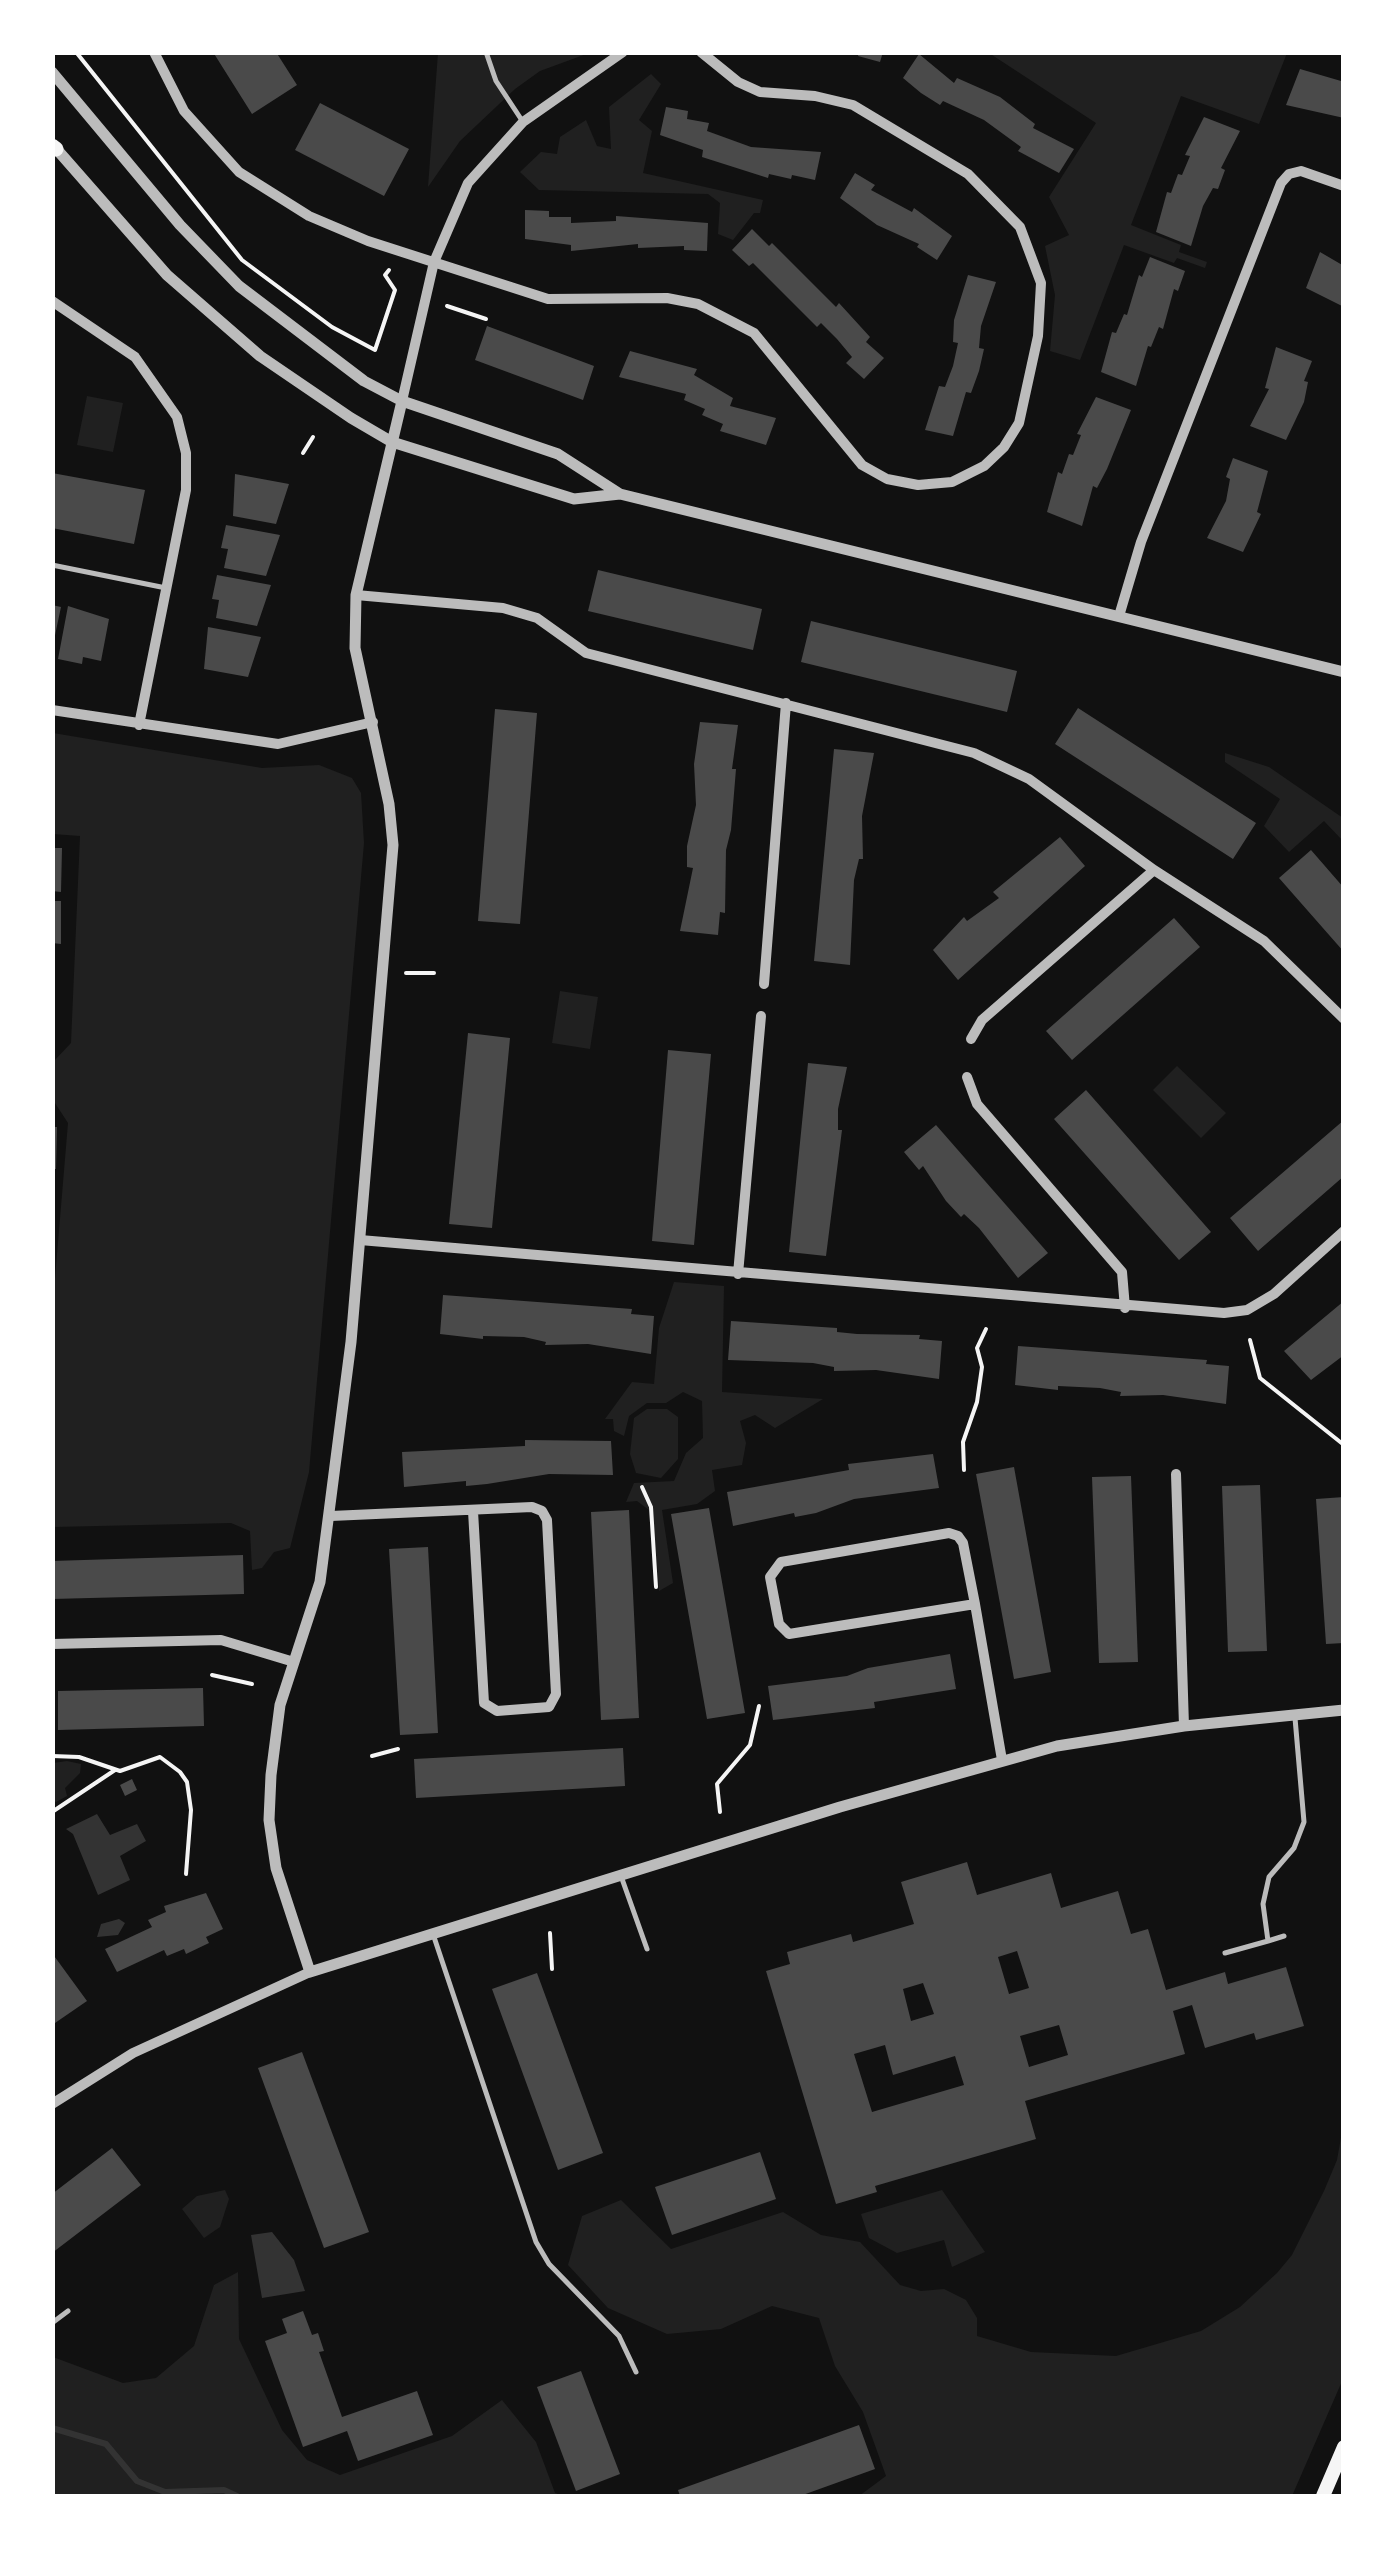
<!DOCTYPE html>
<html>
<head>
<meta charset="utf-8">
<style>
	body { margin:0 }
	#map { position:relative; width:1396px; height:2549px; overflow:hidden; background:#111; font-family:"Exo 2",sans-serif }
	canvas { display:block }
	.frame { position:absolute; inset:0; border:55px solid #fff; pointer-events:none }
</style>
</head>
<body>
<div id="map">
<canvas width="1396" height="2549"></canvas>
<div class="frame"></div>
</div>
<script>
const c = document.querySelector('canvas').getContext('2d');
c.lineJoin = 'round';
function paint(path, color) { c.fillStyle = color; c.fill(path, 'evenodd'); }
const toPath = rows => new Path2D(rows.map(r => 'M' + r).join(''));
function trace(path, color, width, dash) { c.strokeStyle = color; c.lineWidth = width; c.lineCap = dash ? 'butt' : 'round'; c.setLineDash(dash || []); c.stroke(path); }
const green = toPath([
	[438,53,589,53,540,71,515,89,460,141,428,187],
	[989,53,1287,53,1259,124,1181,96,1131,225,1181,245,1179,252,1207,262,1205,268,1177,258,1174,263,1124,245,1080,360,1050,351,1055,295,1045,246,1069,235,1049,197,1096,123],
	[651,74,661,84,639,120,652,131,643,173,763,200,760,213,754,213,733,240,718,234,720,203,708,194,539,190,520,172,541,152,557,154,560,137,586,120,597,146,611,149,609,107],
	[87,396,123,403,113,452,77,445],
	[53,733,262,768,319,765,352,778,361,793,364,843,309,1472,290,1548,274,1552,262,1568,252,1570,250,1531,231,1523,53,1527,54,1290,68,1123,53,1100,52,1070,54,1061,71,1043,80,836,53,834],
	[1225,753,1269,767,1343,818,1343,841,1324,821,1289,852,1264,826,1280,799,1225,762],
	[560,991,598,997,590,1049,552,1043],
	[1177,1066,1226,1113,1201,1138,1153,1090],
	[674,1282,724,1286,722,1392,823,1399,775,1428,755,1415,740,1421,746,1443,742,1465,712,1470,715,1491,697,1504,662,1510,673,1583,659,1591,653,1513,637,1501,626,1502,634,1483,674,1481,686,1453,703,1438,702,1401,683,1392,666,1403,647,1403,629,1416,624,1436,614,1431,613,1419,605,1419,632,1382,654,1384,659,1328],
	[647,1409,667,1409,678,1417,678,1459,661,1478,636,1473,630,1454,634,1418],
	[67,1761,81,1764,80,1773,65,1788,67,1796,56,1802,53,1801,53,1763],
	[1343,2126,1343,2379,1292,2496,859,2496,886,2476,863,2412,835,2366,819,2318,772,2306,721,2329,667,2334,608,2308,568,2265,582,2216,621,2200,671,2249,783,2212,821,2235,860,2242,900,2285,921,2291,944,2289,966,2300,977,2318,977,2336,1031,2352,1116,2356,1201,2331,1240,2307,1277,2273,1292,2255,1324,2191,1337,2160],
	[225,2190,229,2199,220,2227,204,2238,182,2209,197,2196],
	[942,2190,985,2252,952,2267,944,2240,897,2253,869,2238,861,2214],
	[238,2272,239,2339,282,2430,307,2460,340,2475,452,2436,502,2400,536,2442,555,2493,564,2496,53,2496,53,2357,123,2383,156,2378,194,2346,214,2285]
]);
const water = toPath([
	[97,1814,110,1835,137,1824,146,1841,120,1856,130,1880,98,1895,73,1834,66,1829],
	[119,1919,125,1923,118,1935,97,1937,101,1924],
	[272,2232,294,2260,305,2291,262,2298,251,2235]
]);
const stream = toPath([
	[52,2428,106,2444,137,2481,165,2492,224,2490,237,2496]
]);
const building = toPath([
	[213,52,276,52,297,85,252,114],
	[859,52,883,52,880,62,858,56],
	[919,54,954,83,957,78,1000,97,1035,124,1033,128,1074,149,1059,173,1018,151,1021,147,984,120,943,101,940,105,921,93,903,78],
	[1300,69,1341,81,1344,74,1344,118,1286,105],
	[320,103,409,149,384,196,295,150],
	[666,107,688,111,687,119,709,123,707,131,751,147,821,152,815,180,792,175,791,179,769,174,768,178,702,157,703,150,660,135],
	[1204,117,1240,131,1221,168,1225,170,1218,189,1213,188,1203,206,1191,246,1156,232,1167,192,1171,193,1178,174,1182,175,1190,156,1185,155],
	[855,173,875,185,871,190,912,212,914,208,952,236,937,260,917,247,919,244,877,225,840,198],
	[525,210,549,211,549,217,571,217,571,223,616,221,616,216,708,223,707,251,684,250,684,246,638,248,638,244,571,251,571,245,525,239],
	[752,229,769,246,772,243,836,307,839,303,870,337,866,342,884,358,864,379,846,363,852,357,837,339,821,323,817,327,753,263,749,266,732,250],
	[1320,252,1344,266,1342,306,1306,288],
	[1150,257,1185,271,1178,291,1174,289,1163,329,1159,327,1151,347,1148,346,1136,386,1101,372,1112,332,1116,333,1124,314,1127,315,1139,275,1142,277],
	[968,275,996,282,981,326,979,348,984,349,979,371,971,393,966,392,953,436,925,430,939,386,945,387,953,366,958,343,953,342,954,320],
	[487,326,594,366,583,400,475,360],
	[1276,347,1312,361,1304,381,1308,382,1304,402,1286,440,1250,426,1269,389,1265,388],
	[630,351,697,369,694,375,733,398,730,406,776,418,766,445,720,431,723,424,702,415,705,409,684,400,686,394,619,377],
	[1096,397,1131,410,1107,469,1097,488,1093,486,1082,526,1047,512,1058,472,1062,474,1069,454,1073,455,1081,435,1077,434],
	[1233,458,1268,471,1257,512,1261,514,1243,552,1207,538,1226,501,1230,479,1226,477],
	[52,473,145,490,134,544,52,528],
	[235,474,289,484,276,524,233,516],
	[226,525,280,535,266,576,224,568,228,549,221,548],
	[598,570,762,609,753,650,588,611],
	[217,575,271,585,257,626,216,618,219,600,212,599],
	[52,605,61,607,54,640,52,639],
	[68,606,109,619,101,661,83,657,82,664,58,659],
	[811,621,1017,671,1007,712,801,662],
	[208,627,261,637,248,677,204,669],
	[1078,708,1256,823,1233,859,1055,744],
	[495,709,537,713,520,924,478,921],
	[700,722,738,725,732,769,736,769,731,830,726,850,725,913,720,912,718,935,680,931,693,868,687,867,687,846,696,805,694,764],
	[834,749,874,753,862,816,863,859,859,859,854,880,850,965,814,961],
	[1060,837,1085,866,958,980,933,950,964,917,967,921,999,898,993,892],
	[52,848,62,848,61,892,52,891],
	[1311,850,1344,888,1344,952,1279,878],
	[52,901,61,901,61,944,52,943],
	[1174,918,1200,947,1072,1060,1046,1031],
	[468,1033,510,1038,492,1228,449,1224],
	[668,1050,711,1054,694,1245,652,1241],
	[808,1063,847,1067,838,1109,838,1130,842,1130,826,1256,789,1252],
	[1086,1090,1211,1232,1179,1260,1054,1119],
	[1344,1120,1344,1176,1258,1251,1230,1218],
	[936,1125,1048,1253,1018,1278,979,1228,964,1214,961,1217,946,1201,923,1166,919,1170,904,1152],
	[52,1127,57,1127,56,1169,52,1169],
	[443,1295,632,1309,631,1314,654,1316,651,1354,588,1344,545,1345,546,1342,524,1337,483,1336,483,1339,440,1334],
	[1344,1301,1344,1355,1311,1380,1284,1351],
	[731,1321,837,1328,837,1332,857,1334,920,1335,919,1339,942,1341,939,1379,876,1370,834,1371,834,1367,813,1363,728,1360],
	[1018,1346,1207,1360,1206,1364,1229,1366,1226,1404,1163,1395,1120,1396,1121,1392,1100,1388,1058,1386,1058,1390,1015,1385],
	[525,1440,611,1441,613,1475,549,1474,487,1484,466,1486,466,1481,404,1487,402,1452,525,1446],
	[933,1454,939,1488,854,1499,816,1513,795,1517,794,1513,733,1526,727,1492,849,1470,848,1464],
	[1014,1467,1051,1672,1014,1679,976,1474],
	[1131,1476,1138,1662,1099,1663,1092,1477],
	[1260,1485,1267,1651,1228,1652,1222,1486],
	[1344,1497,1344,1643,1326,1644,1316,1499],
	[709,1508,745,1713,707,1719,671,1514],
	[629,1510,639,1718,601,1720,591,1512],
	[428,1547,438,1733,400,1735,389,1549],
	[243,1555,244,1594,52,1599,52,1561],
	[950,1654,956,1689,874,1702,875,1708,773,1720,768,1686,847,1676,868,1668],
	[203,1688,204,1726,58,1730,58,1691],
	[623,1748,625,1786,416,1798,414,1759],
	[132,1779,137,1790,125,1796,120,1785],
	[967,1862,977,1895,1051,1873,1061,1908,1118,1891,1131,1934,1148,1929,1166,1990,1225,1972,1228,1984,1286,1967,1304,2026,1256,2040,1254,2033,1205,2048,1192,2005,1173,2011,1185,2054,1025,2101,1036,2139,875,2186,877,2192,836,2204,766,1971,790,1964,787,1952,851,1934,853,1942,914,1924,901,1882],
	[1017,1951,1029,1988,1009,1994,998,1957],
	[923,1983,934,2014,911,2021,903,1989],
	[1059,2025,1068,2055,1029,2067,1020,2036],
	[885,2045,893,2075,955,2056,964,2085,872,2112,854,2054],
	[206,1893,223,1929,206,1937,209,1943,186,1954,184,1949,167,1956,164,1950,117,1972,105,1949,152,1927,148,1920,166,1912,164,1906],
	[52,1953,87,2001,55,2023,52,2019],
	[537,1973,603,2153,558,2170,492,1989],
	[302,2052,369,2232,324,2248,258,2068],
	[112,2148,141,2185,52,2253,52,2194],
	[760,2152,776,2199,672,2235,655,2187],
	[303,2311,312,2335,318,2333,324,2351,319,2352,342,2417,417,2391,433,2435,358,2461,347,2431,303,2447,265,2341,287,2333,282,2319],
	[581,2371,620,2474,576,2491,537,2387],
	[859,2425,875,2469,800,2496,680,2496,678,2490]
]);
const path = toPath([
	[76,52,242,260,332,327,375,350,395,290,385,275,389,270],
	[447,306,486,319],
	[303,453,313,437],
	[406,973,434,973],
	[1250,1340,1260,1378,1344,1445],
	[964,1470,963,1442,977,1402,982,1367,977,1348,986,1329],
	[642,1487,651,1507,656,1587],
	[212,1675,252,1684],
	[52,1756,79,1757,120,1771,160,1757,180,1772,187,1782,191,1810,186,1874],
	[372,1756,398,1749],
	[52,1812,115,1770],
	[720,1812,717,1784,750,1745,759,1706],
	[550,1933,552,1969]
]);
const service = toPath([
	[486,52,496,81,523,122],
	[52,565,166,588],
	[621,1876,647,1949],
	[1284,1936,1268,1941,1263,1904,1269,1877,1294,1848,1304,1822,1295,1718],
	[434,1937,536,2242,549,2264,619,2336,636,2372],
	[1225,1953,1268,1941],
	[52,2323,68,2311]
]);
const minor = toPath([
	[154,52,184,111,239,172,309,216,368,241,548,299,667,298,698,304,754,333,862,465,887,479,918,485,952,482,984,466,1004,447,1019,423,1038,336,1041,283,1020,227,968,174,853,105,815,96,760,92,738,82,701,52],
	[52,301,135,357,177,417,186,453,186,490,139,725],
	[402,401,434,262,468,183,523,122,623,52],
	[356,595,503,608,537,618,586,653,974,753,1029,779,1154,870,1264,941,1344,1019],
	[1119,616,1141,542,1281,183,1289,174,1301,171,1344,186],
	[52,710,278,744,373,722],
	[764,984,786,703],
	[971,1039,982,1020,1154,870],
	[967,1077,977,1104,1122,1272,1125,1308],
	[360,1240,1224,1313,1247,1310,1274,1294,1344,1231],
	[738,1274,761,1016],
	[1176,1474,1184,1726],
	[331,1516,532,1507,542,1511,547,1520,556,1694,549,1707,497,1711,484,1703,473,1511],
	[975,1604,789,1634,779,1624,770,1577,781,1562,949,1533,958,1536,963,1543,975,1604,1002,1760],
	[52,1644,221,1640,294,1662],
	[52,2104,133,2053,310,1972]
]);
const tertiary = toPath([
	[52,72,180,225,239,286,364,381,402,401,558,454,620,494,1344,672],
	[53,145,167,275,260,356,351,418,392,442,574,499,620,494],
	[402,401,356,595,355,648,389,804,393,845,351,1342,320,1582,280,1705,271,1775,269,1820,276,1868,310,1972,840,1807,1057,1746,1184,1726,1344,1710]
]);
const secondary = toPath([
	[1323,2496,1344,2447]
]);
const primary = toPath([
	[52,146,56,149]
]);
paint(green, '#202020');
paint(water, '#333');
trace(stream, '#333', 6);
paint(building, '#4a4a4a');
trace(path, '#f5f5f5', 4);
trace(service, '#bcbcbc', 5);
trace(minor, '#bcbcbc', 10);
trace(tertiary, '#bcbcbc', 11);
trace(secondary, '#f5f5f5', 14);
trace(primary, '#f5f5f5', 15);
</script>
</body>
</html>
